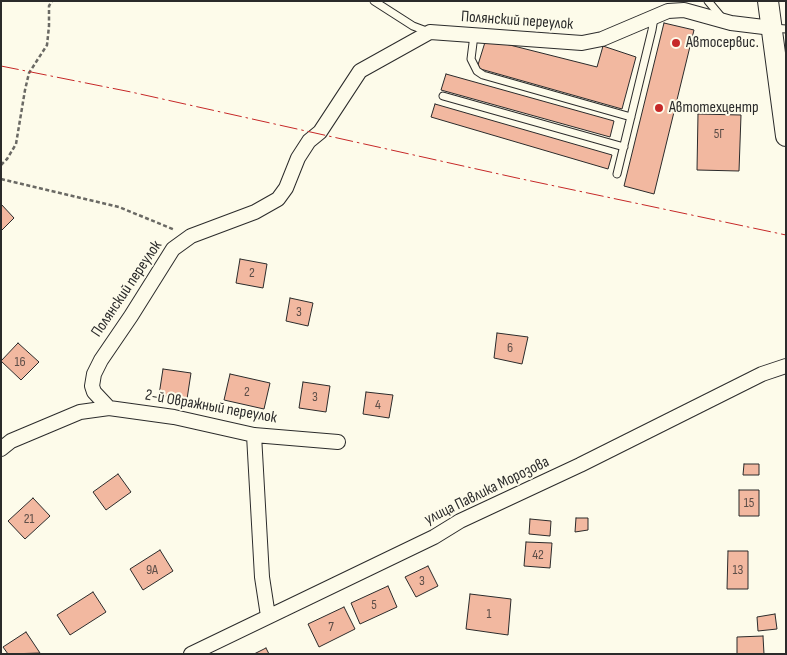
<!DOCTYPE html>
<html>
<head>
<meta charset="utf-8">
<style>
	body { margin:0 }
	#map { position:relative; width:787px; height:655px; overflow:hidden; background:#fdfbea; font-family:"Sofia Sans Condensed",sans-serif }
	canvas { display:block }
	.frame { position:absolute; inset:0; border:2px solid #2b2b2b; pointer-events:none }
</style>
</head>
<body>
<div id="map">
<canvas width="787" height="655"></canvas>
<div class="frame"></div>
</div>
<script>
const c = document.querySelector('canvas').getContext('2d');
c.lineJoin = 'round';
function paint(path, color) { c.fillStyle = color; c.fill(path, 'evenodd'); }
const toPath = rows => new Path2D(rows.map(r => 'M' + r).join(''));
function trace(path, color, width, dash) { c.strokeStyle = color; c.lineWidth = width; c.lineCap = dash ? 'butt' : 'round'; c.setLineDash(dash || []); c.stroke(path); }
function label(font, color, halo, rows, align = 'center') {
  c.font = font + ' "Sofia Sans Condensed",sans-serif'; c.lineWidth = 4; c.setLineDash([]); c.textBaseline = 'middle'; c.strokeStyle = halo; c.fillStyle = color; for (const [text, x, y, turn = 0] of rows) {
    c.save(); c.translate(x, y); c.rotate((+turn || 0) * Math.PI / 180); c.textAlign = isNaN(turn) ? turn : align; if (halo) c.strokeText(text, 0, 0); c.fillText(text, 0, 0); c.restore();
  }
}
const building = toPath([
	[664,23,694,30,654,194,624,186,664,23],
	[486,39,597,67,603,46,636,57,622,109,477,68,486,39],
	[446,74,614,121,610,137,441,90,446,74],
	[435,104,612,155,608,169,431,117,435,104],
	[698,114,741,115,739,171,697,170,698,114],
	[1,204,14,218,1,231,1,204],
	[240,259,267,264,263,288,236,283,240,259],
	[290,298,313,303,308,326,286,321,290,298],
	[497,333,528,337,522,364,494,358,497,333],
	[18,343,39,362,21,380,1,361,18,343],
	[163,369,191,373,187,399,159,395,163,369],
	[230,374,270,383,264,409,224,400,230,374],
	[303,382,330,386,326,412,299,408,303,382],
	[366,392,393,395,389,418,363,414,366,392],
	[744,464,759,464,759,475,743,475,744,464],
	[118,474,131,492,106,510,93,492,118,474],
	[739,490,759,490,759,516,739,516,739,490],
	[33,498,50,516,25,539,8,521,33,498],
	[576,518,588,518,588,530,575,532,576,518],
	[530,519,551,521,550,536,529,534,530,519],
	[526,542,552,543,550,568,524,566,526,542],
	[160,550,173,571,143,590,130,569,160,550],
	[728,551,748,551,748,589,727,589,728,551],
	[428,566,438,586,416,597,405,577,428,566],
	[388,586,397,607,360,624,351,603,388,586],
	[93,592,106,612,70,635,57,615,93,592],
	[470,594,511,599,508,635,466,629,470,594],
	[344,607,355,629,319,647,308,624,344,607],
	[775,614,777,629,758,631,757,617,775,614],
	[26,632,40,653,8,654,3,647,26,632],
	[763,636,764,654,737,654,737,637,763,636],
	[266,648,269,654,254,654,266,648]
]);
const path = toPath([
	[1,165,7,159,16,144,25,90,29,73,47,45,49,26,49,6,52,1],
	[1,179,119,207,175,230]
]);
const service = toPath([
	[374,1,413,26,429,32],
	[708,1,723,19],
	[773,28,786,29],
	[474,35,471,59,477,71,483,75,631,117],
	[443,96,624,147],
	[617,174,652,30,654,18]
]);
const minor = toPath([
	[109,408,94,392,92,386,94,374,101,360,131,316,173,249,191,236,255,212,278,199,286,188,298,158,309,141,320,132,360,71,430,32,582,43,602,39,668,11,684,10,731,23,772,28],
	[254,435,262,577,268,616],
	[1,449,11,441,80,412,109,408,174,417,254,435,338,442],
	[191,654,434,537,460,521,580,465,762,374,786,366]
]);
const secondary = toPath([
	[768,1,786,136]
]);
const power = toPath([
	[1,66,131,92,517,178,786,235]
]);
const markers = [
	[676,43,5,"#c62828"],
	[659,108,5,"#c62828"]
];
const numberNames = [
	["5Г",719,134],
	["2",252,273],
	["3",299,312],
	["6",510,348],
	["16",20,362],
	["2",247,392],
	["3",315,397],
	["4",378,405],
	["15",749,503],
	["21",29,519],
	["42",538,555],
	["9А",152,570],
	["13",738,570],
	["3",422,581],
	["5",374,605],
	["1",489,614],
	["7",331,627]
];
const streetNames = [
	["Полянский переулок",517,21,4],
	["Полянский переулок",127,289,-56],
	["2-й Овражный переулок",211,407,10],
	["улица Павлика Морозова",487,491,-26]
];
const poiNames = [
	["Автосервис.",686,43],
	["Автотехцентр",669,108]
];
paint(building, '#f2b8a0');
trace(building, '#2b2b2b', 1);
trace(service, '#2b2b2b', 9);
trace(minor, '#2b2b2b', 16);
trace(secondary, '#2b2b2b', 22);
trace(path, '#6a6964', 2.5, [4, 2.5]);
trace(service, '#fdfbea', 7);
trace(minor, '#fdfbea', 14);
trace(secondary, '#fdfbea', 20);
trace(power, '#c62828', 1, [18, 4, 2.5, 4]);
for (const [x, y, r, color] of markers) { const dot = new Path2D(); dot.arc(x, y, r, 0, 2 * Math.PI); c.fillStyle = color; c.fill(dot); trace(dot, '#fdfbea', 2); }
label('14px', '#5d4e48', null, numberNames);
label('16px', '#2b2b2b', '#fdfbea', streetNames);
label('16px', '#2b2b2b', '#fdfbea', poiNames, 'left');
</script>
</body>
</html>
